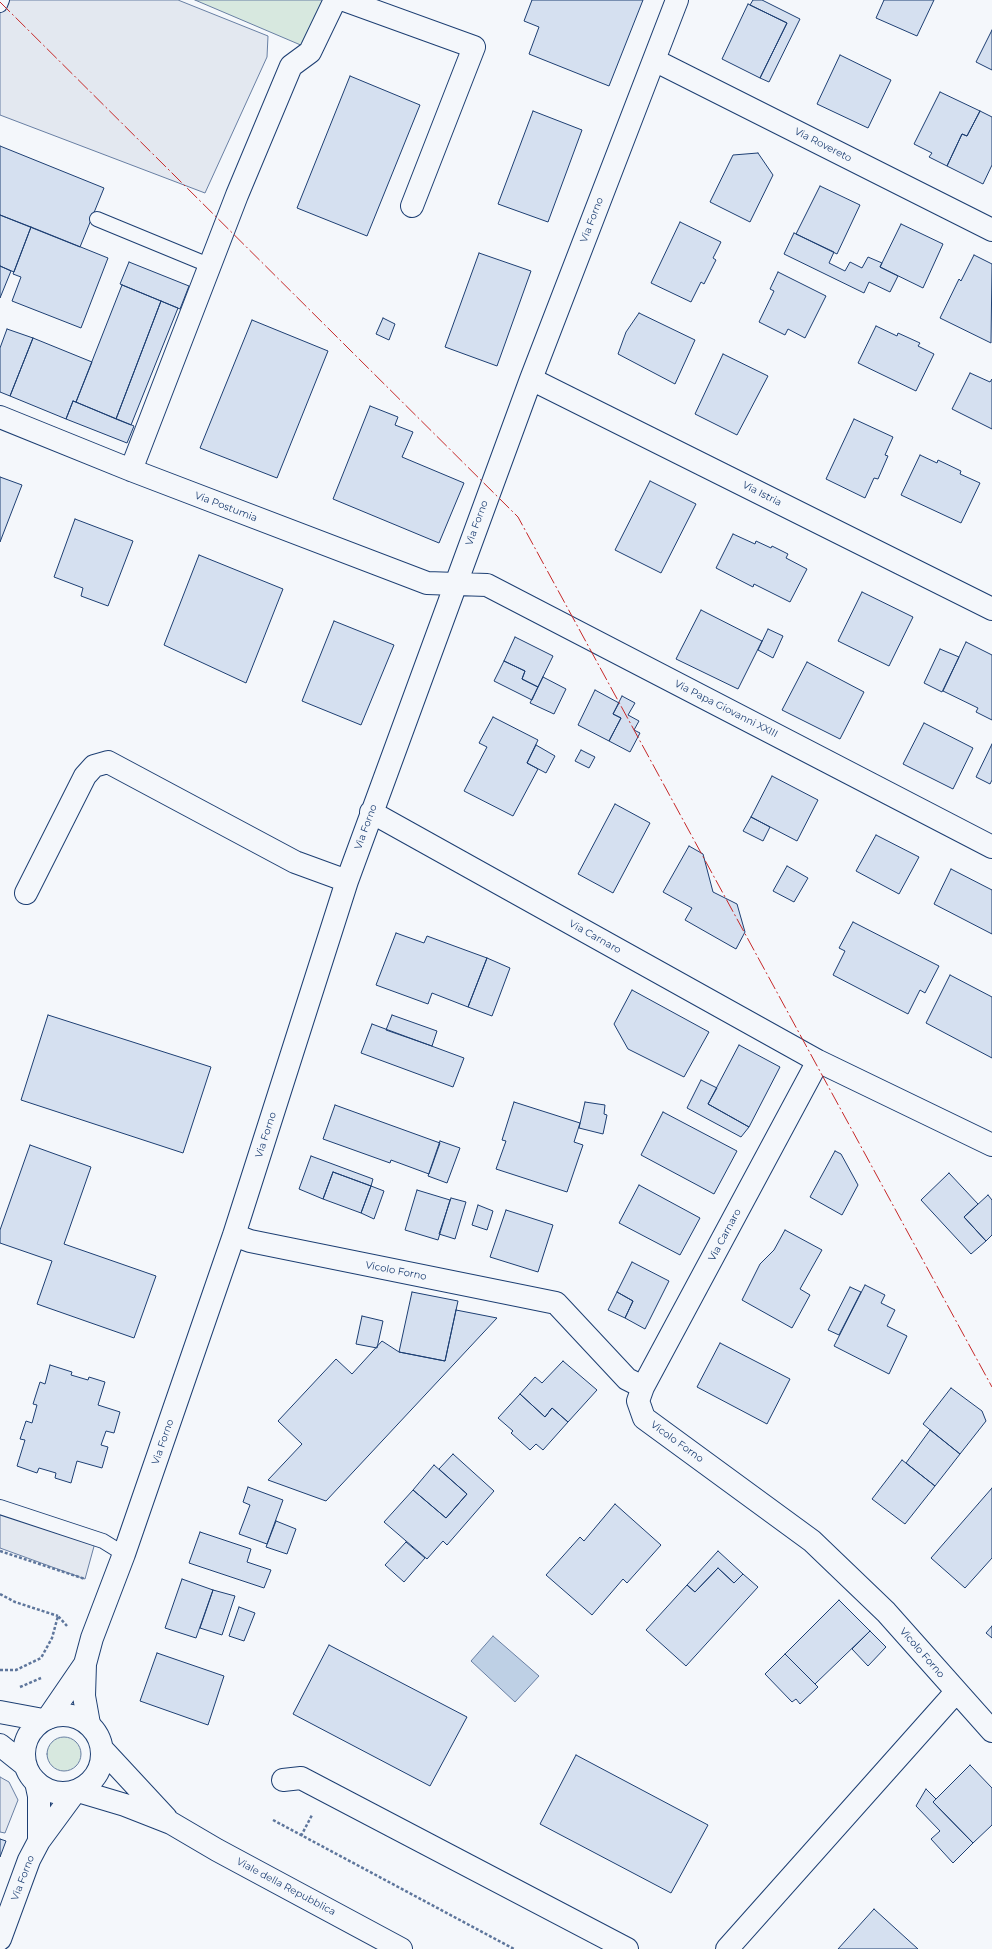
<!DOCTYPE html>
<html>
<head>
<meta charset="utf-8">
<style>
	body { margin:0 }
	canvas { display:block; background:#f4f7fb }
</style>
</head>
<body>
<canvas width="992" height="1949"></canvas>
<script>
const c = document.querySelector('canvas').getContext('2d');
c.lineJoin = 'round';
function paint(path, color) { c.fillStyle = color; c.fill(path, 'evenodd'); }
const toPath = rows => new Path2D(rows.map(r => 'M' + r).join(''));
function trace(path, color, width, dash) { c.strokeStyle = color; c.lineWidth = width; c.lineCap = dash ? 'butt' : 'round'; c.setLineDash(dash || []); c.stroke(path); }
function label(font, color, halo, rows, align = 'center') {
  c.font = font + ' Montserrat,sans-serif'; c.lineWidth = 3; c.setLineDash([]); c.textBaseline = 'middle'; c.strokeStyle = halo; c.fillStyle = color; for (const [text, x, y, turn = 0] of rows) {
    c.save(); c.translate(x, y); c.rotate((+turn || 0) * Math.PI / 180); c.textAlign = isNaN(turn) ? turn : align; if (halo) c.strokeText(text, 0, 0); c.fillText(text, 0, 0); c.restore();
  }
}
const green = toPath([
	[195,0,323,0,303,46,195,0],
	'47 1754a17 17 0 1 1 34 0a17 17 0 1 1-34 0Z'
]);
const parking = toPath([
	[0,0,178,0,268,36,267,57,205,193,0,115,0,0],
	[0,1507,96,1539,85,1579,0,1548,0,1507],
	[0,1777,9,1782,18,1800,5,1833,0,1832,0,1777]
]);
const water = toPath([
	[493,1636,539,1676,515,1702,471,1661,493,1636]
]);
const building = toPath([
	[532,0,643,0,609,86,529,54,539,27,524,21,532,0],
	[753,0,762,0,800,19,769,82,760,78,787,23,750,5,753,0],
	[884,0,934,0,917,36,876,18,884,0],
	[748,4,787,23,760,78,722,59,748,4],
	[992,30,992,70,976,62,992,30],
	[840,55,891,80,868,128,817,104,840,55],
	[350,76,420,105,367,236,297,208,350,76],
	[940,92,980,111,967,136,962,134,947,166,929,157,932,153,914,144,940,92],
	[533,111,582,130,548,222,498,204,533,111],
	[980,111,992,117,992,165,983,184,947,166,962,134,967,136,980,111],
	[0,146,104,188,80,247,0,215,0,146],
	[758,153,773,175,750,222,710,202,733,155,758,153],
	[820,186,860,205,837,254,796,234,820,186],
	[0,215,31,227,14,272,0,266,0,215],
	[680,222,721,242,713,258,716,260,704,284,701,282,691,302,651,283,680,222],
	[901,224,943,244,923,288,880,267,901,224],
	[31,227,108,258,81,328,12,301,21,277,13,274,31,227],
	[794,233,834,252,829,263,845,271,850,262,862,268,868,257,882,263,880,267,898,276,890,292,869,282,864,293,784,254,794,233],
	[479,253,531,271,497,366,445,347,479,253],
	[974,255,992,264,991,343,940,318,959,279,961,281,974,255],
	[129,262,189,286,180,309,120,284,129,262],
	[0,266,11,271,0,298,0,266],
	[778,272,826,296,805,338,788,329,785,335,759,322,774,291,770,289,778,272],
	[122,285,161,301,116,419,76,402,122,285],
	[161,301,178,308,131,425,116,419,161,301],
	[639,313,695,340,675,384,618,354,626,332,639,313],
	[383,318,395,324,389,340,376,334,383,318],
	[252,320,328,351,277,478,200,448,252,320],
	[876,326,897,336,898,333,920,343,918,346,934,354,916,391,858,363,876,326],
	[7,329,33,338,10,396,0,392,0,348,7,329],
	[33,338,92,362,76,402,73,401,66,419,10,396,33,338],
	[723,354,768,376,737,435,695,414,723,354],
	[970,373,990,382,992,379,992,429,952,409,970,373],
	[73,401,134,426,127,443,66,419,73,401],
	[370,406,398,417,395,425,413,432,402,457,464,483,439,543,333,499,370,406],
	[854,419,893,437,885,455,888,456,878,479,874,478,865,498,826,479,854,419],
	[920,455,937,463,938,460,961,471,960,474,980,483,961,523,901,495,920,455],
	[0,477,22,485,0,542,0,477],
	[650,481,696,504,661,573,615,550,650,481],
	[75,519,133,541,108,606,81,596,83,588,54,577,75,519],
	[733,534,755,544,756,541,771,548,772,546,788,554,786,558,807,569,790,602,754,584,753,587,716,568,733,534],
	[199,555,283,589,246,683,164,645,199,555],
	[862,592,913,617,889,666,838,641,862,592],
	[701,610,762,641,738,689,676,659,701,610],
	[334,621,394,645,361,725,302,701,334,621],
	[768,629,783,636,773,658,758,650,768,629],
	[515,637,553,656,538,687,522,679,525,671,504,661,515,637],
	[966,642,992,655,992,720,976,712,978,708,943,691,966,642],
	[940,649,959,657,942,692,924,683,940,649],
	[504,661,525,671,522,679,538,687,532,700,494,681,504,661],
	[807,662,864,692,840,739,782,710,807,662],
	[543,677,566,689,554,714,530,703,543,677],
	[595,690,619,703,613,714,621,718,609,741,578,725,595,690],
	[622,696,635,703,628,715,639,721,634,730,640,733,630,752,609,741,621,718,613,714,622,696],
	[493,717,538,740,527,763,538,769,513,816,464,791,487,747,479,743,493,717],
	[924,723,973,748,953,789,903,764,924,723],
	[992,744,992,780,990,784,976,777,992,744],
	[536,745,555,756,546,773,527,763,536,745],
	[581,750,595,757,589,768,575,761,581,750],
	[772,776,818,800,797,841,751,817,772,776],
	[615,804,650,823,613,893,578,874,615,804],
	[751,817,770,827,763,841,743,831,751,817],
	[876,835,919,857,899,894,856,871,876,835],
	[689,846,703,854,713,892,737,904,745,932,736,949,685,920,692,908,663,892,689,846],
	[787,866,808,878,794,902,773,891,787,866],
	[951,869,992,890,992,934,934,904,951,869],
	[853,922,939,966,925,993,920,990,908,1014,833,975,845,951,839,948,853,922],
	[396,933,424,943,427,936,487,958,468,1007,432,993,428,1004,376,985,396,933],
	[487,958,510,968,492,1016,468,1007,487,958],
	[950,975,992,997,992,1058,926,1023,950,975],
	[632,990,709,1032,684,1077,628,1049,614,1024,632,990],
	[48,1015,211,1067,183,1153,21,1100,48,1015],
	[392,1015,437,1031,432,1046,386,1030,392,1015],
	[372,1024,464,1058,453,1087,361,1053,372,1024],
	[739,1045,780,1067,749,1127,708,1104,739,1045],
	[701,1080,717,1088,708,1104,749,1127,741,1137,687,1108,701,1080],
	[514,1102,580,1123,574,1142,583,1145,567,1192,496,1169,506,1141,502,1140,514,1102],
	[585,1102,605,1105,604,1114,607,1115,603,1134,579,1128,585,1102],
	[335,1105,440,1143,429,1174,391,1160,390,1163,323,1139,335,1105],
	[663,1112,737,1151,714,1194,641,1155,663,1112],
	[440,1141,460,1148,447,1183,428,1176,440,1141],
	[30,1145,91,1167,64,1244,156,1276,134,1338,37,1304,52,1261,0,1243,0,1230,30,1145],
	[835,1151,841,1154,858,1185,842,1215,810,1197,835,1151],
	[311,1156,373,1179,371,1186,333,1172,323,1199,299,1189,311,1156],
	[333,1172,371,1186,361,1213,323,1199,333,1172],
	[949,1173,978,1204,964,1217,986,1241,971,1254,921,1200,949,1173],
	[639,1185,700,1218,680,1255,619,1223,639,1185],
	[371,1186,384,1191,374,1219,361,1213,371,1186],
	[417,1190,450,1200,438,1240,405,1230,417,1190],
	[988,1195,992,1200,992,1235,986,1241,964,1217,988,1195],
	[451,1198,466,1202,455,1239,439,1234,451,1198],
	[478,1205,493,1211,487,1230,472,1225,478,1205],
	[506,1210,553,1225,538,1272,490,1257,506,1210],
	[785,1230,822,1250,800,1289,810,1295,792,1328,742,1300,760,1264,774,1250,785,1230],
	[632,1262,669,1281,645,1329,625,1318,633,1301,617,1292,632,1262],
	[865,1285,885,1295,881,1303,895,1310,887,1326,907,1336,889,1374,834,1346,865,1285],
	[850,1287,861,1292,839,1335,828,1330,850,1287],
	[412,1292,458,1301,445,1361,399,1352,412,1292],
	[617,1292,633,1301,625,1318,608,1310,617,1292],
	[456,1310,497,1318,326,1501,268,1480,302,1444,278,1421,336,1359,352,1374,382,1341,399,1352,445,1361,456,1310],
	[362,1316,383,1321,377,1348,356,1344,362,1316],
	[720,1343,790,1379,767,1424,697,1387,720,1343],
	[563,1361,597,1390,568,1422,552,1408,545,1417,520,1394,535,1377,542,1383,563,1361],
	[50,1365,72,1372,71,1375,88,1380,89,1377,105,1382,98,1405,120,1412,114,1433,106,1431,101,1445,108,1447,102,1468,77,1461,71,1483,55,1478,56,1473,39,1468,37,1473,17,1466,25,1440,20,1439,26,1421,32,1423,37,1405,33,1404,40,1382,45,1384,50,1365],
	[951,1388,982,1411,986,1421,960,1454,923,1424,951,1388],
	[520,1394,545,1417,552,1408,568,1422,543,1450,536,1444,530,1450,511,1433,513,1431,498,1418,520,1394],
	[930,1430,960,1454,935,1486,906,1463,930,1430],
	[453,1454,494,1491,447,1545,443,1541,427,1559,384,1522,413,1490,446,1518,467,1494,439,1469,453,1454],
	[902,1460,935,1486,905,1524,872,1499,902,1460],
	[434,1465,467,1494,446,1518,413,1490,434,1465],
	[248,1487,283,1500,267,1544,239,1534,250,1505,243,1502,248,1487],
	[992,1488,992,1558,965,1588,931,1558,992,1488],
	[615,1504,661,1545,627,1583,623,1579,592,1615,546,1575,580,1537,584,1541,615,1504],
	[276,1521,296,1529,287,1554,266,1547,276,1521],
	[200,1532,251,1549,247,1562,271,1570,264,1588,189,1563,200,1532],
	[406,1542,425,1558,404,1582,385,1565,406,1542],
	[718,1551,743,1574,734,1583,718,1568,695,1592,687,1585,718,1551],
	[718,1568,734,1583,743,1574,758,1587,686,1666,646,1630,687,1585,695,1592,718,1568],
	[182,1579,213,1590,196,1638,165,1628,182,1579],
	[213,1590,235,1596,222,1635,200,1628,213,1590],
	[839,1600,870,1631,815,1684,785,1654,839,1600],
	[239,1607,255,1613,244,1641,229,1636,239,1607],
	[992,1626,992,1638,986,1633,992,1626],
	[870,1631,886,1647,868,1666,852,1649,870,1631],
	[329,1645,467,1717,430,1786,293,1714,329,1645],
	[157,1653,224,1676,208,1725,140,1701,157,1653],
	[785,1654,818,1687,800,1704,796,1699,792,1702,765,1674,785,1654],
	[576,1755,708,1825,671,1893,540,1824,576,1755],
	[970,1765,992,1788,992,1825,973,1843,933,1802,970,1765],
	[926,1789,936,1799,933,1802,973,1843,953,1863,931,1839,940,1831,916,1806,926,1789],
	[0,1839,6,1841,0,1857,0,1839],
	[874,1909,918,1949,838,1949,874,1909]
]);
const path = toPath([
	[0,1551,85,1579],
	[0,1594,15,1602,58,1616],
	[0,1670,16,1670,41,1658,52,1638,58,1616,67,1626],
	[20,1687,41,1678],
	[273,1820,514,1949],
	[301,1836,312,1815]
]);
const lane = toPath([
	[0,5,2,0],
	[97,219,211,266],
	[0,1507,103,1541,124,1554]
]);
const street = toPath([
	[344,0,474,47,412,206],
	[654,60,992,230],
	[531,379,992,609],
	[0,417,131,470,427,583,487,585,992,847],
	[131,470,237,195,291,66,310,52,335,0],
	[371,812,818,1061,992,1145],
	[26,893,85,776,94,766,108,762,295,862,347,881],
	[818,1061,643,1387,638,1401,644,1418,812,1541,886,1612,992,1731],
	[234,1235,250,1241,556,1303,627,1379,643,1387],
	[48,1718,85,1664],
	[89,1724,84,1696,85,1664,92,1638,124,1554,234,1235,347,881,531,379,677,0],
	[283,1780,301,1778,627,1949],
	[36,1782,39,1796,39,1841],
	[0,1939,29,1860,39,1841,75,1792],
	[727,1949,956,1692]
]);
const secondary = toPath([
	[0,1712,43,1720],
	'24 1754a39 39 0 1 1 78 0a39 39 0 1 1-78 0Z',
	[0,1745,25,1765],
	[102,1749,166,1818],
	[78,1791,125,1805,171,1823,217,1850,401,1949]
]);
const power = toPath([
	[0,2,518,517,992,1387]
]);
const streetNames = [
	["Via Rovereto",823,145,27],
	["Via Forno",592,220,-69],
	["Via Istria",762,494,27],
	["Via Postumia",226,507,21],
	["Via Forno",477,523,-70],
	["Via Papa Giovanni XXIII",726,709,27],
	["Via Forno",366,827,-70],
	["Via Carnaro",595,937,29],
	["Via Forno",266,1135,-72],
	["Via Carnaro",725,1235,-62],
	["Vicolo Forno",396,1271,11],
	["Via Forno",163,1442,-71],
	["Vicolo Forno",677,1442,36],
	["Vicolo Forno",922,1653,49],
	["Via Forno",23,1878,-69],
	["Viale della Repubblica",286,1887,28]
];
paint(green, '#d7e8df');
trace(green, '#687fa3', 1);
paint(parking, '#e3e8f0');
trace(parking, '#687fa3', 1);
paint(water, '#bed0e5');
trace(water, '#687fa3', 1);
paint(building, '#d5e0f0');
trace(building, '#1d3f73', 1);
trace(lane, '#1d3f73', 16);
trace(street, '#1d3f73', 24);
trace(secondary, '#1d3f73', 24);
trace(path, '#5e769c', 2.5, [3, 2]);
trace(lane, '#f4f7fb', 14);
trace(street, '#f4f7fb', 22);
trace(secondary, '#f4f7fb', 22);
trace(power, '#c62828', 1, [14, 3, 2, 3]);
label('10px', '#1d3f73', '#f4f7fb', streetNames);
</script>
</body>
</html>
